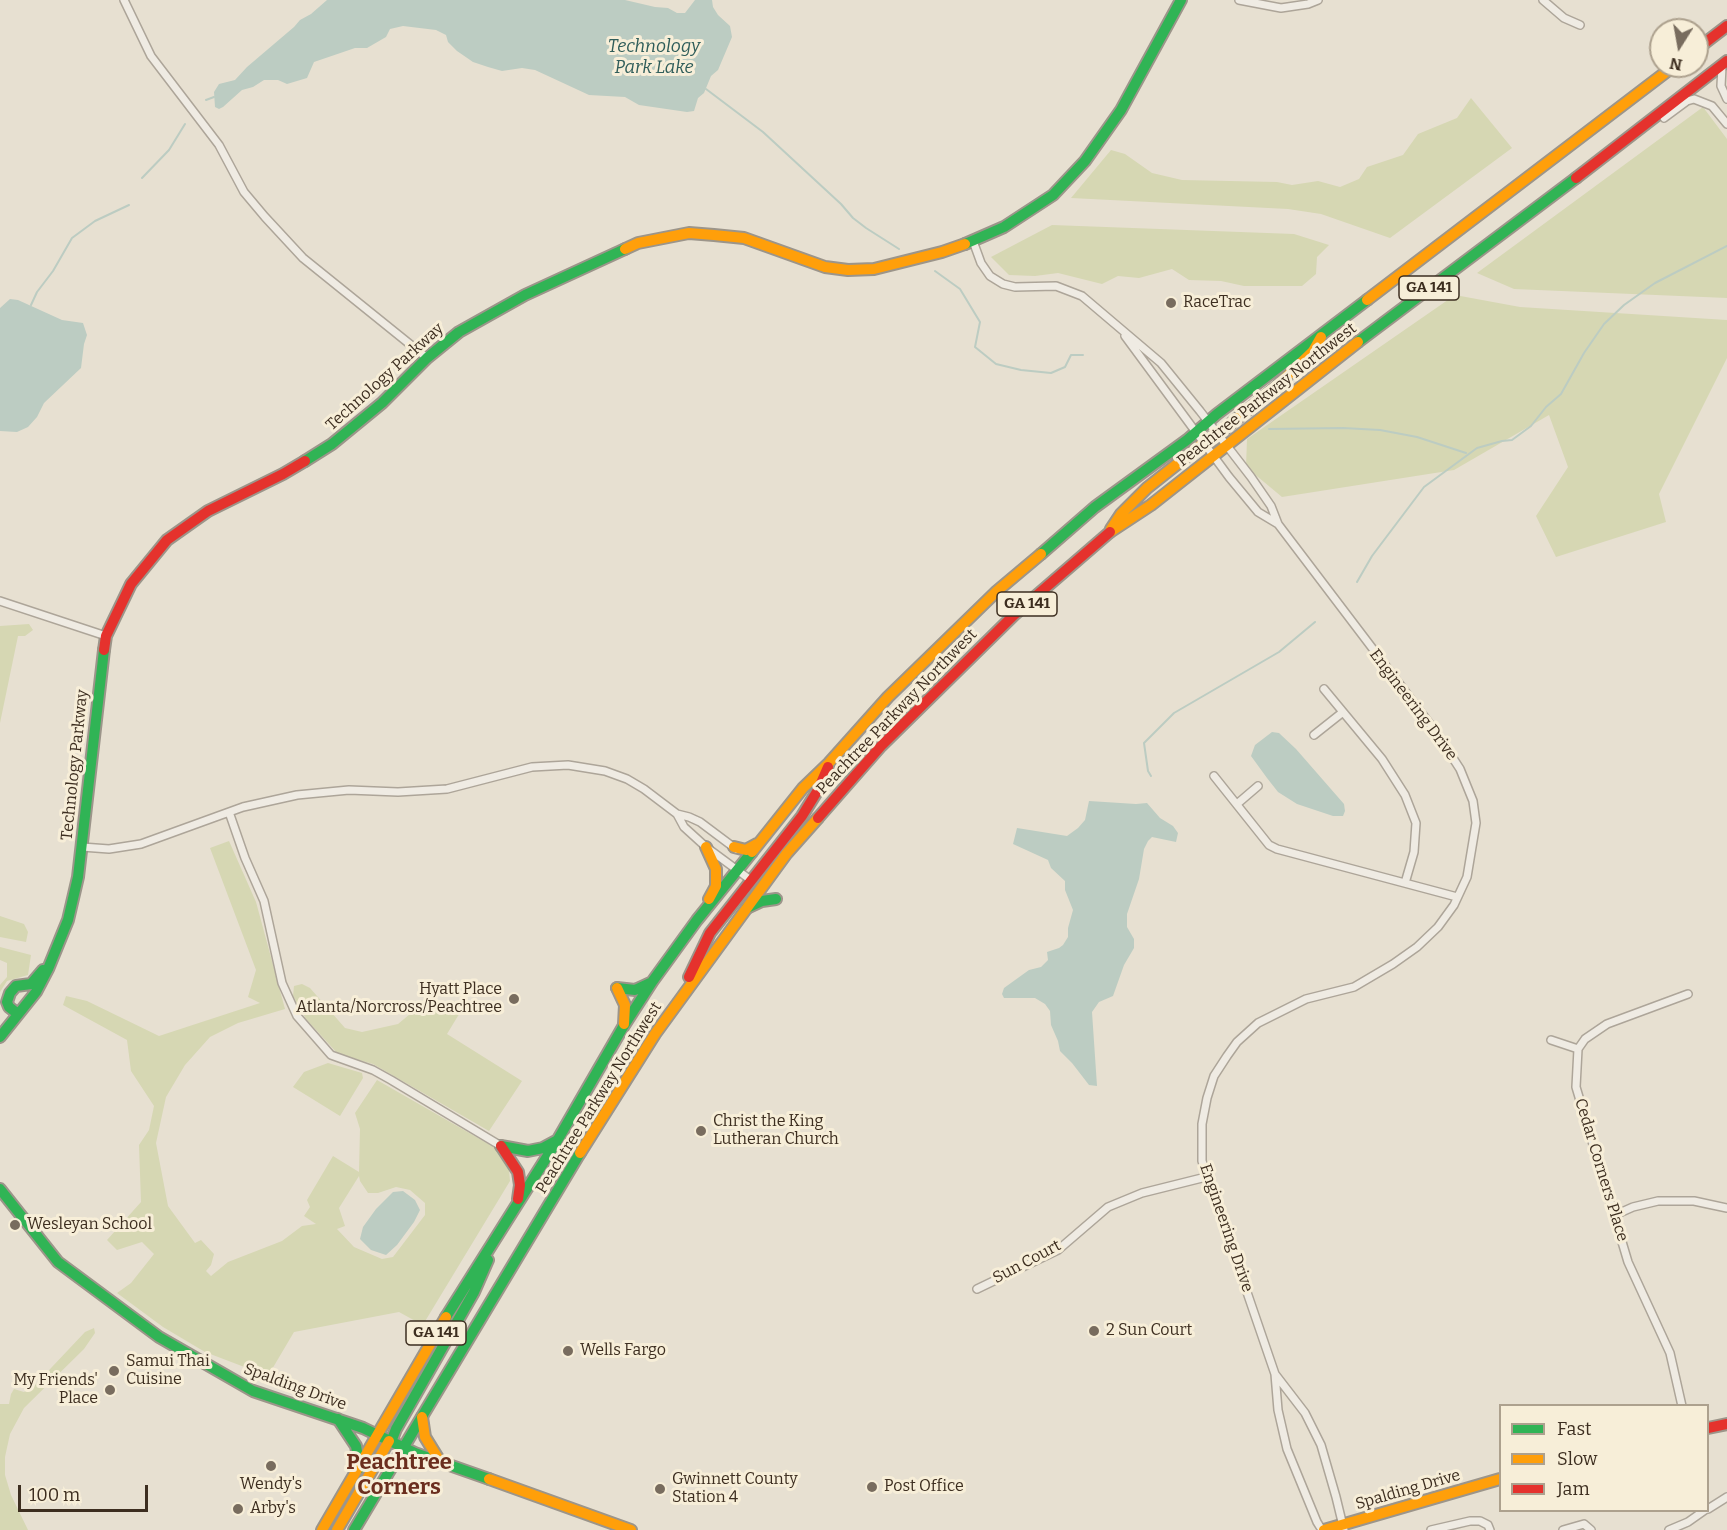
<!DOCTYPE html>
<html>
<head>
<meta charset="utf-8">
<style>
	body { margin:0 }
	#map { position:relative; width:1727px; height:1530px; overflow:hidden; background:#e7e0d1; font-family:Bitter,serif }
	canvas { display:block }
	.legend { position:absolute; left:1499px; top:1404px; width:210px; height:108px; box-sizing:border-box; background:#f7eed8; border:2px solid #ada18e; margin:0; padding:8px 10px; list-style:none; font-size:18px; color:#3d2e20 }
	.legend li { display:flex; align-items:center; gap:12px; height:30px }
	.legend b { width:30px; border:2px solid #ada18e }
	.north { position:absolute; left:1649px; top:18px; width:60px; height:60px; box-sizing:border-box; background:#f7eed8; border:2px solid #ada18e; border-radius:50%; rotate:191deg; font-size:16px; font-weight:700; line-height:24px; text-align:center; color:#3d2e20 }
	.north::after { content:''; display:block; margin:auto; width:21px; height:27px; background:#786c5e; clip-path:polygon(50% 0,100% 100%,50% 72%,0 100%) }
	.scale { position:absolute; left:18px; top:1485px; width:130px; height:27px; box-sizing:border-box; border:3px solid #3d2e20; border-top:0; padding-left:8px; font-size:18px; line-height:21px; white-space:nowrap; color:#3d2e20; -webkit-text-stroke:4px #f7eed8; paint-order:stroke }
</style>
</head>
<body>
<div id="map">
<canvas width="1727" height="1530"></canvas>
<ul class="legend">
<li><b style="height:8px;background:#30b455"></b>Fast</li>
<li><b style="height:8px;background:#ff9f0a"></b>Slow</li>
<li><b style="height:8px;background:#e5322d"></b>Jam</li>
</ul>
<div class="north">N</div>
<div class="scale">100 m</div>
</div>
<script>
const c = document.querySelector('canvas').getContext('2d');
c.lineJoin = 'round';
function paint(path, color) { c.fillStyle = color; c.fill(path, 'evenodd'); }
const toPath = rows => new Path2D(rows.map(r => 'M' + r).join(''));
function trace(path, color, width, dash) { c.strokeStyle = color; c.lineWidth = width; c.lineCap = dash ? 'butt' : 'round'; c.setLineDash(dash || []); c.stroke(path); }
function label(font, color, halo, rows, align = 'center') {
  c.font = font + ' Bitter,serif'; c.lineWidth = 6; c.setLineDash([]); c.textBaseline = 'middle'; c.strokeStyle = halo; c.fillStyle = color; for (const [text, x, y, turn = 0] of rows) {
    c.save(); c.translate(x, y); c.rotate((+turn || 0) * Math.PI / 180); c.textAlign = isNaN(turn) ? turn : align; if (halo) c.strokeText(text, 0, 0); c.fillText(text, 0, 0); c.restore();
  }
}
const green = toPath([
	[1471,98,1512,148,1390,238,1321,214,1288,209,1071,198,1111,150,1125,154,1152,173,1182,180,1277,182,1292,185,1318,181,1340,187,1359,179,1367,167,1403,155,1418,134,1457,118],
	[1703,107,1727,139,1727,298,1514,289,1477,273],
	[1052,225,1294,234,1329,245,1317,257,1316,274,1302,286,1244,286,1221,281,1189,280,1172,269,1139,278,1118,276,1102,284,1058,273,1035,276,1009,275,991,257],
	[1455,295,1520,307,1727,320,1727,358,1659,494,1666,522,1556,557,1536,516,1568,467,1549,415,1454,470,1282,497,1246,467,1247,439],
	[29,624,33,630,25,636,18,636,0,723,0,626],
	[229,841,256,902,285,1009,238,1023,210,1037,185,1065,166,1097,156,1143,168,1206,195,1243,201,1240,214,1254,211,1265,206,1271,211,1276,228,1262,282,1241,302,1226,316,1224,304,1216,310,1207,307,1200,333,1156,359,1172,360,1129,355,1113,377,1080,492,1146,508,1160,510,1181,424,1323,419,1323,399,1312,294,1332,268,1376,205,1352,163,1327,117,1293,131,1283,154,1254,142,1242,117,1250,107,1240,141,1202,139,1145,149,1130,154,1106,131,1071,127,1040,63,1005,66,996,87,1001,159,1036,260,1003,248,997,256,970,210,848],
	[359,1176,360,1181,368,1193,378,1193,396,1187,410,1190,425,1203,425,1215,393,1257,382,1259,354,1247,337,1229,345,1226,339,1208],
	[0,916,24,924,28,932,26,942,0,937],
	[0,947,31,955,28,975,7,981,0,992,0,985,7,977,7,963,0,960],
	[302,984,310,988,345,1028,362,1032,398,1024,416,1009,457,1001,464,1006,447,1034,522,1081,489,1131,373,1064,338,1054,306,1019,293,996,294,986],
	[328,1063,362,1073,363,1078,340,1116,293,1087,304,1072],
	[94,1328,95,1333,84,1349,24,1408,10,1434,5,1457,5,1475,11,1495,28,1530,0,1530,0,1404,9,1404,11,1394,14,1389,24,1392,35,1385,85,1332]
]);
const water = toPath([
	[327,0,625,0,655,7,668,8,677,13,685,13,695,0,712,0,713,7,718,15,730,26,732,37,718,70,711,76,704,93,698,98,694,111,687,112,639,105,625,97,589,95,535,70,522,68,502,71,488,67,473,62,457,51,448,42,446,35,436,30,403,26,390,29,386,37,367,48,355,48,314,62,307,78,287,84,278,80,264,80,253,87,242,90,223,107,219,109,215,107,214,92,219,84,235,80,247,67,294,27,300,20,311,14],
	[10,299,18,300,62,320,83,323,87,335,84,344,81,368,44,403,37,417,28,427,17,432,0,431,0,308],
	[1272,732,1279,733,1296,749,1344,804,1345,811,1343,816,1333,816,1297,804,1278,792,1267,778,1251,756,1255,745],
	[1089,801,1136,804,1147,803,1160,818,1173,826,1178,833,1176,842,1152,837,1148,841,1144,849,1139,879,1127,914,1127,927,1134,939,1134,948,1124,965,1113,996,1099,1002,1092,1012,1097,1086,1089,1085,1072,1063,1060,1051,1058,1041,1051,1025,1050,1011,1045,1004,1035,998,1004,998,1002,994,1004,988,1029,970,1041,967,1048,960,1047,952,1059,948,1063,945,1068,937,1068,928,1073,910,1065,890,1065,881,1051,868,1048,860,1013,844,1017,828,1067,836,1078,828,1085,820],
	[403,1191,415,1200,420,1210,414,1222,397,1245,386,1255,371,1250,360,1239,363,1227,376,1209,393,1192]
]);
const stream = toPath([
	[706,89,763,132,841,204,853,218,866,228,899,249],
	[206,100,214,97],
	[142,178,169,150,185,124],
	[935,271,960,289,980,322,975,347,996,364,1021,370,1051,373,1065,367,1071,355,1083,355],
	[31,305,37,292,53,271,72,238,95,221,129,205],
	[1269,429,1343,428,1380,430,1417,437,1466,453],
	[1357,582,1372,556,1424,487,1477,448,1502,441,1512,440,1531,426,1546,407,1561,394,1584,353,1604,324,1624,305,1655,283,1727,246],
	[1151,776,1148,771,1144,743,1174,713,1279,652,1315,622]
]);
const street = toPath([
	[124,0,151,56,219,145,244,192,265,217,303,258,427,358],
	[1239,0,1281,8,1308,4,1318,0],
	[1543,0,1564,18,1580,25],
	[1722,67,1721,86,1727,99],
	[1664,118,1687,101,1694,99,1712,106,1727,124],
	[973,241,981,263,990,276,1003,284,1015,287,1056,286,1082,296,1161,363,1200,411,1251,477,1271,506,1278,524,1436,732,1460,769,1473,801,1476,823,1467,877,1454,905,1438,927,1417,947,1393,964,1354,987,1306,999,1258,1023,1237,1042,1227,1056,1214,1076,1207,1098,1202,1124,1202,1161,1275,1374,1278,1410,1287,1449,1317,1522,1322,1530],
	[1125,336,1229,477,1258,512,1278,524],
	[0,601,106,636],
	[1324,689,1382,759,1405,795,1416,823,1414,852,1405,883],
	[1314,735,1343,712],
	[1214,776,1269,845,1277,849,1457,897],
	[1237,804,1258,786],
	[229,812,245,858,264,901,282,983,297,1016,331,1055,373,1070,391,1080,501,1146],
	[677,814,689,817,700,822,736,849],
	[82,847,109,849,141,844,243,807,297,795,349,790,398,792,447,789,532,767,568,765,605,771,627,779,644,789,677,814,684,827,706,847,752,881],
	[1551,1040,1578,1049],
	[1615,1215,1633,1207,1658,1201,1694,1201,1727,1208],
	[977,1289,1058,1250,1108,1207,1142,1193,1206,1177],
	[1275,1374,1305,1413,1321,1445,1336,1497,1344,1530],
	[1682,1406,1670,1353,1628,1262,1576,1087,1578,1049,1585,1039,1607,1024,1688,994],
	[1708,1509,1727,1497],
	[1431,1530,1470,1521,1480,1521,1488,1525,1490,1530],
	[1563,1530,1584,1524,1591,1530],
	[1669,1530,1688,1522,1705,1510]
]);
const fast = toPath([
	[965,244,1004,227,1053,195,1085,161,1121,110,1181,0],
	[1358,342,1576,178],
	[305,461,332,444,382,403,427,358,459,332,525,295,625,249],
	[1041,554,1095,507,1187,440,1217,414,1367,300],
	[747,908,762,901,776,899],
	[617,988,635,990,650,983],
	[18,1014,9,1007,7,1002,10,993,16,986,31,984,43,970],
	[0,1037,36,992,48,969,68,920,78,877,104,650],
	[501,1146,528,1151,543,1148,556,1141],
	[0,1189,58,1262,159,1337,253,1391,363,1428,415,1453,489,1479],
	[446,1317,557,1141,623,1027,652,982,697,920,752,852],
	[338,1419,356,1446,360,1468],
	[391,1442,396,1429,474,1292,488,1260],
	[354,1530,580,1153]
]);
const slow = toPath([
	[625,249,638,243,689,233,714,235,744,238,825,267,848,270,874,269,942,252,965,244],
	[1367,300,1674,66],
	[1206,444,1275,388,1313,351,1321,337],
	[1111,529,1121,514,1147,488,1210,438],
	[1110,532,1151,505,1358,342],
	[706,847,716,869,716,886,709,899],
	[734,847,746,850,757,844],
	[752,852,803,788,829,763,888,697,997,591,1041,554],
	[617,988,625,1005,624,1024],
	[580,1153,655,1034,787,853,818,818],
	[422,1417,425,1437,441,1463],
	[489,1479,631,1530],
	[322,1530,446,1317],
	[337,1530,389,1441],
	[1324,1530,1500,1479]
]);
const jam = toPath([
	[1697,49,1727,26],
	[1576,178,1727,61],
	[104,650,106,636,131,584,167,540,208,511,283,474,305,461],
	[818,818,881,746,1014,615,1110,532],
	[689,977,710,933,802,816,818,790,828,767],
	[501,1146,518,1172,520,1185,518,1199],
	[1708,1428,1727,1424]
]);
const markers = [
	[1171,303,6,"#786c5e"],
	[514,999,6,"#786c5e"],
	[701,1131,6,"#786c5e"],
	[15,1225,6,"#786c5e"],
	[1094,1331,6,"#786c5e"],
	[568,1351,6,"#786c5e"],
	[114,1371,6,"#786c5e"],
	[110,1390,6,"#786c5e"],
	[271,1466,6,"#786c5e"],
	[872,1487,6,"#786c5e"],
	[660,1489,6,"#786c5e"],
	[238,1509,6,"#786c5e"]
];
const shields = [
	[1429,288,60],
	[1027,604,60],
	[436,1333,60]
];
const shieldNames = [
	["GA 141",1429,288],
	["GA 141",1027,604],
	["GA 141",436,1333]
];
const poiNames = [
	["RaceTrac",1183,303],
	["Hyatt Place",502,990,"right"],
	["Atlanta/Norcross/Peachtree",502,1008,"right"],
	["Christ the King",713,1122],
	["Lutheran Church",713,1140],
	["Wesleyan School",27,1225],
	["2 Sun Court",1106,1331],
	["Wells Fargo",580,1351],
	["Samui Thai",126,1362],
	["Cuisine",126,1380],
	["My Friends'",98,1381,"right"],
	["Place",98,1399,"right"],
	["Gwinnett County",672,1480],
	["Station 4",672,1498],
	["Wendy's",271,1485,"center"],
	["Post Office",884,1487],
	["Arby's",250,1509]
];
const streetNames = [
	["Technology Parkway",385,377,-42],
	["Peachtree Parkway Northwest",1267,395,-38],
	["Engineering Drive",1413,705,53],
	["Peachtree Parkway Northwest",897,712,-46],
	["Technology Parkway",75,765,-84],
	["Peachtree Parkway Northwest",599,1098,-58],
	["Cedar Corners Place",1601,1170,73],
	["Engineering Drive",1226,1228,71],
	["Sun Court",1027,1262,-28],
	["Spalding Drive",295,1387,20],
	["Spalding Drive",1408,1490,-16]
];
const waterNames = [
	["Technology",654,47],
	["Park Lake",654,68]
];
const districtNames = [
	["Peachtree",399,1463],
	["Corners",399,1488]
];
paint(green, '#d6d7b3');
paint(water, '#bcccc2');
trace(stream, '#bcccc2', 2);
trace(street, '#ada599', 10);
trace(fast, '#9c958a', 14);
trace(slow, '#9c958a', 14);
trace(jam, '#9c958a', 14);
trace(street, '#efebe3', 7);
trace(fast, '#30b455', 10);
trace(slow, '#ff9f0a', 10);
trace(jam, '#e5322d', 10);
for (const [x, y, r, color] of markers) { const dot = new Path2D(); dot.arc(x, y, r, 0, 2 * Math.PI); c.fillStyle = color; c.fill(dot); trace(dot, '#f7eed8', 2); }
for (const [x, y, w] of shields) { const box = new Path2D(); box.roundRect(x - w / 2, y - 12, w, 24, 4.5); c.fillStyle = '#f7eed8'; c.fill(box); trace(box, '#3d2e20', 1.5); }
label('bold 15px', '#3d2e20', null, shieldNames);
label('16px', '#3d2e20', '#f7eed8', poiNames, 'left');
label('16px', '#3d2e20', '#f7eed8', streetNames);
label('italic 18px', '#2f5d5a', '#f7eed8', waterNames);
label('bold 22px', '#6b2e1e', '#f7eed8', districtNames);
</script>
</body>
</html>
